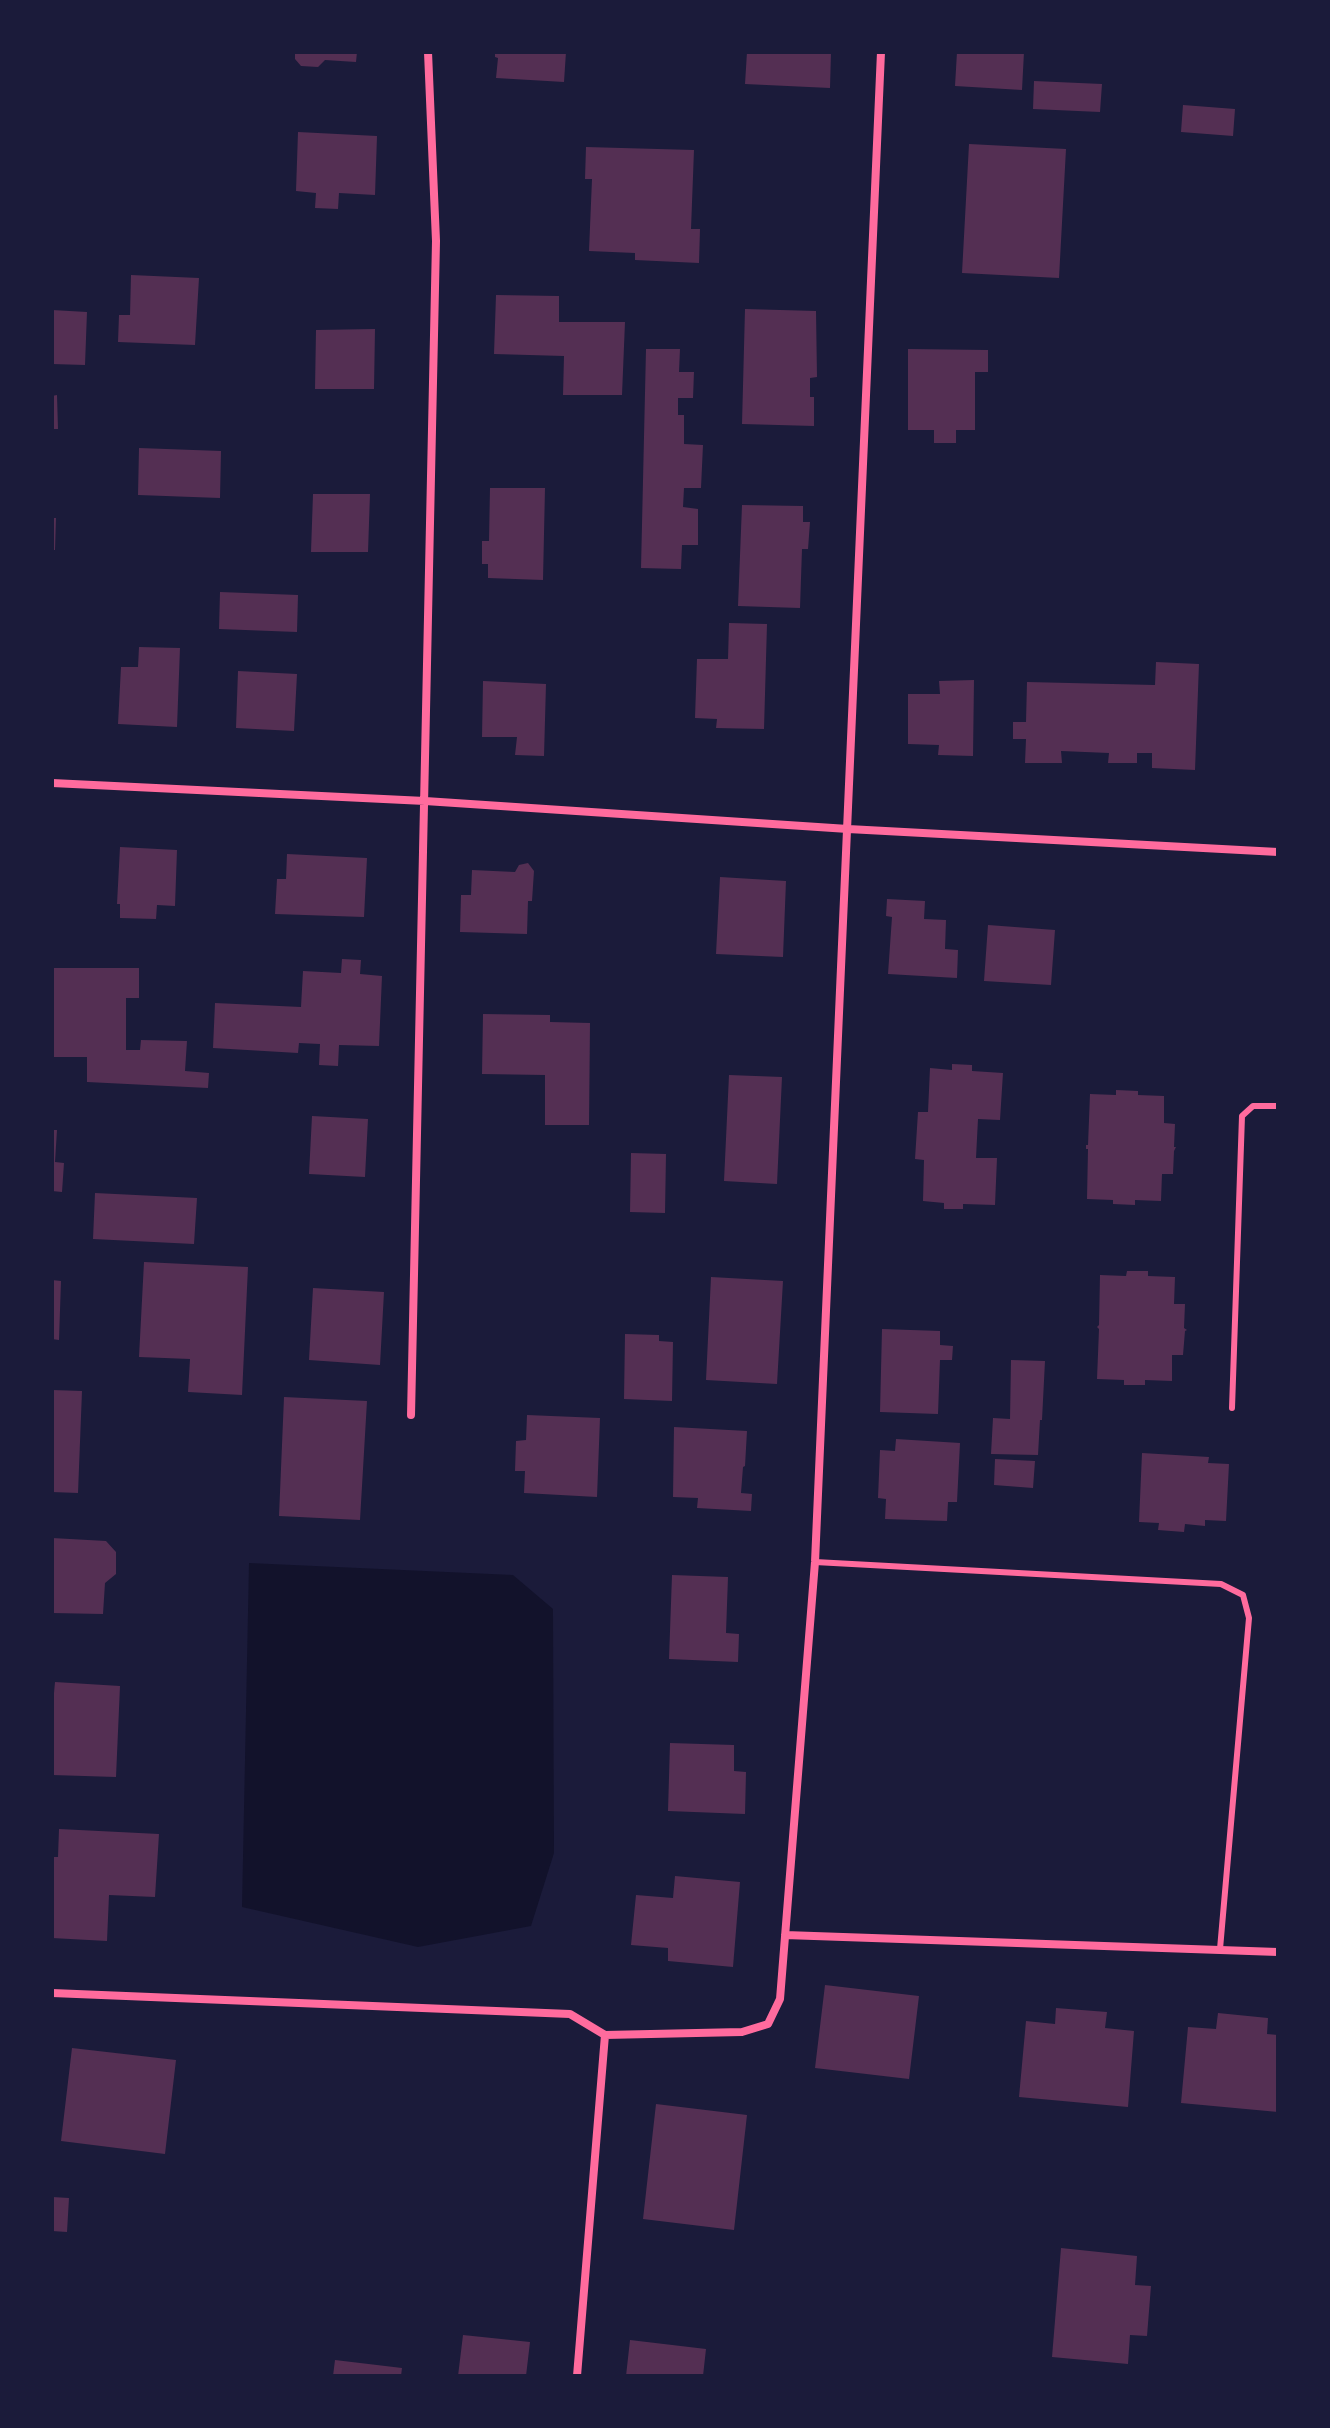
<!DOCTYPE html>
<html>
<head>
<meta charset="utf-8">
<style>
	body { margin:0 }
	#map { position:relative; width:1330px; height:2428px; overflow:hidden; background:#1b1b3a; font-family:"Golos Text",sans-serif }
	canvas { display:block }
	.frame { position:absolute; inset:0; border:54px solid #1b1b3a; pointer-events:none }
</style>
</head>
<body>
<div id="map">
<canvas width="1330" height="2428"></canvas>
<div class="frame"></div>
</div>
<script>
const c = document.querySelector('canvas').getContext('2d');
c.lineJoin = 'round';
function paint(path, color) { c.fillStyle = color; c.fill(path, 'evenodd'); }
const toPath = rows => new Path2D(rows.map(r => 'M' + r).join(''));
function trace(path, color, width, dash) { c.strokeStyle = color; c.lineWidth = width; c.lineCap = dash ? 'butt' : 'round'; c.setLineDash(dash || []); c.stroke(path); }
const water = toPath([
	[249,1563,513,1575,553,1609,554,1853,531,1926,418,1947,242,1907]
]);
const building = toPath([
	[295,52,357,52,356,62,325,60,318,67,301,66,295,59],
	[495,52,566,52,564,82,496,78,498,58,495,57],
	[747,52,831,52,830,88,745,84],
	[957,52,1024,52,1022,90,955,86],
	[1034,81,1102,84,1100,112,1033,109],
	[1183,105,1235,109,1233,136,1181,132],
	[298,132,377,136,375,195,339,193,338,209,315,208,316,193,296,191],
	[969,144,1066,149,1059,278,962,273],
	[586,147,694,150,691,229,700,229,699,263,635,260,635,253,589,251,592,179,585,179],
	[131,275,199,278,195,345,118,342,119,315,130,315],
	[496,295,559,296,559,322,625,322,622,395,563,395,564,356,494,354],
	[745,309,816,311,817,377,810,378,810,397,814,397,814,426,742,424],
	[52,310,87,312,85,365,52,364],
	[375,329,374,389,315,389,316,330],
	[646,349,680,349,679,372,694,372,693,398,678,398,678,415,684,415,684,444,703,445,701,488,684,488,683,507,698,509,698,545,682,545,681,569,641,568],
	[908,349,988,350,988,372,975,372,975,430,956,430,956,443,934,443,934,430,908,430],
	[57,395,58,429,52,429,52,396],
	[139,448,221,451,220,498,138,495],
	[490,488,545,488,543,580,488,578,488,564,482,564,482,541,489,541],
	[313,494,370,494,368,552,311,552],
	[742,505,803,506,803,522,810,522,808,549,802,549,800,608,738,606],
	[52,518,56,518,55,550,52,550],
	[220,592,298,595,297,632,219,629],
	[729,623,767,624,764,729,716,728,717,719,695,718,697,659,728,659],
	[139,647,180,648,177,727,118,724,121,667,138,667],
	[1156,662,1199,664,1195,770,1152,768,1152,753,1137,753,1137,763,1108,763,1109,753,1061,751,1062,763,1025,763,1026,739,1013,739,1013,722,1026,722,1027,682,1155,685],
	[238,671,297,674,294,731,236,728],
	[974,680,973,756,938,755,939,745,908,744,908,694,940,694,939,681],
	[483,681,546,684,544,756,515,755,517,737,482,737],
	[120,847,177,850,175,906,157,905,156,919,120,918,120,904,117,904],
	[287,854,367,858,364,917,275,914,277,879,286,879],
	[528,863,534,871,532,901,528,901,527,934,460,932,461,895,471,895,472,870,515,872,519,865],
	[720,877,786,881,783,957,716,954],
	[887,899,925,901,924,919,946,920,945,949,958,950,957,978,888,974,892,917,886,916],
	[988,925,1055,930,1051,985,984,981],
	[342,959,361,960,360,974,382,976,379,1046,339,1045,338,1066,319,1065,320,1044,299,1043,298,1053,213,1048,215,1003,301,1007,303,971,341,973],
	[52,968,139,968,139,998,126,998,126,1050,140,1050,141,1040,187,1041,185,1071,209,1073,208,1088,87,1082,87,1057,52,1057],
	[483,1014,550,1015,550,1022,590,1023,589,1125,545,1125,545,1075,482,1074],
	[952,1064,972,1065,972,1071,1003,1073,1000,1120,978,1119,976,1158,997,1158,995,1205,963,1204,963,1209,944,1209,944,1203,923,1201,924,1160,915,1159,918,1112,928,1112,930,1068,952,1070],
	[729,1075,782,1077,777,1184,724,1181],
	[1116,1090,1138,1091,1138,1095,1164,1096,1164,1123,1175,1124,1174,1147,1176,1147,1174,1151,1173,1174,1162,1174,1161,1201,1135,1200,1135,1205,1113,1204,1113,1200,1087,1199,1088,1149,1086,1149,1086,1145,1088,1145,1090,1094,1116,1095],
	[312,1116,368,1119,365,1177,309,1174],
	[52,1130,57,1130,55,1162,64,1163,62,1192,52,1191],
	[631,1153,666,1154,665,1213,630,1212],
	[95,1193,197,1198,194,1244,93,1239],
	[144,1262,248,1267,242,1395,188,1392,190,1359,139,1357],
	[1127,1271,1148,1271,1148,1276,1175,1277,1174,1304,1185,1304,1184,1328,1187,1330,1185,1331,1183,1355,1172,1355,1172,1381,1145,1380,1145,1385,1124,1385,1124,1380,1097,1379,1099,1329,1097,1327,1099,1325,1100,1275,1126,1276],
	[711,1277,783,1281,777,1384,706,1380],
	[52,1280,61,1281,59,1340,52,1339],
	[313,1288,384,1292,380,1365,309,1360],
	[882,1329,940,1331,940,1345,953,1346,952,1360,940,1360,938,1414,880,1412],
	[625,1334,659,1335,659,1341,673,1342,672,1401,624,1399],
	[1011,1360,1045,1361,1042,1420,1040,1420,1038,1455,991,1454,993,1418,1010,1419],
	[52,1390,82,1391,78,1493,52,1492],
	[284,1397,367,1401,360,1520,279,1516],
	[527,1415,600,1418,597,1497,524,1493,525,1471,515,1471,516,1441,526,1440],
	[674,1427,747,1431,745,1466,743,1467,741,1493,752,1494,751,1511,697,1508,698,1498,673,1497],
	[896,1439,960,1443,957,1502,948,1502,947,1521,885,1519,886,1499,878,1498,880,1450,895,1451],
	[1142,1453,1209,1457,1208,1463,1229,1464,1226,1521,1205,1520,1205,1526,1185,1524,1184,1532,1158,1530,1159,1523,1139,1522],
	[995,1459,1035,1461,1033,1488,994,1485],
	[52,1538,106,1541,116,1552,116,1574,105,1583,103,1614,52,1613],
	[672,1575,728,1577,726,1633,739,1634,738,1662,669,1659],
	[55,1682,120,1686,116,1777,52,1775,52,1693,54,1693],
	[670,1743,734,1745,734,1771,746,1772,745,1814,668,1811],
	[59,1829,159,1834,155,1897,109,1895,107,1941,52,1938,52,1857,58,1857],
	[675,1876,740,1882,733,1967,668,1961,668,1948,631,1945,636,1895,673,1898],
	[825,1985,919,1996,909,2079,815,2068],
	[1056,2008,1107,2012,1105,2028,1134,2031,1128,2107,1019,2097,1026,2021,1055,2024],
	[1218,2013,1268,2018,1267,2034,1278,2035,1278,2112,1181,2103,1188,2027,1216,2029],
	[72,2048,176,2060,165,2154,61,2141],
	[656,2104,747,2115,734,2230,643,2219],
	[52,2197,69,2198,67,2232,52,2231],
	[1061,2248,1137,2256,1135,2285,1151,2286,1147,2336,1130,2335,1128,2364,1052,2357],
	[463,2335,530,2342,526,2376,458,2376],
	[630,2340,706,2349,703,2376,626,2376],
	[335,2360,402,2368,401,2376,333,2376]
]);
const service = toPath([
	[1232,1408,1242,1116,1253,1106,1278,1106],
	[815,1562,1221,1584,1243,1595,1249,1618,1220,1949]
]);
const minor = toPath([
	[52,783,425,801,848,829,1278,852],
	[411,1415,436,241,428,52],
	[785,1935,1278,1952],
	[52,1993,570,2014,605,2035,742,2032,768,2024,780,1999,815,1562,881,52],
	[577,2376,605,2035]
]);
paint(water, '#12122b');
paint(building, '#542f53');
trace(service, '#ff6b9d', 6);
trace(minor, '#ff6b9d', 8);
</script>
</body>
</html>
